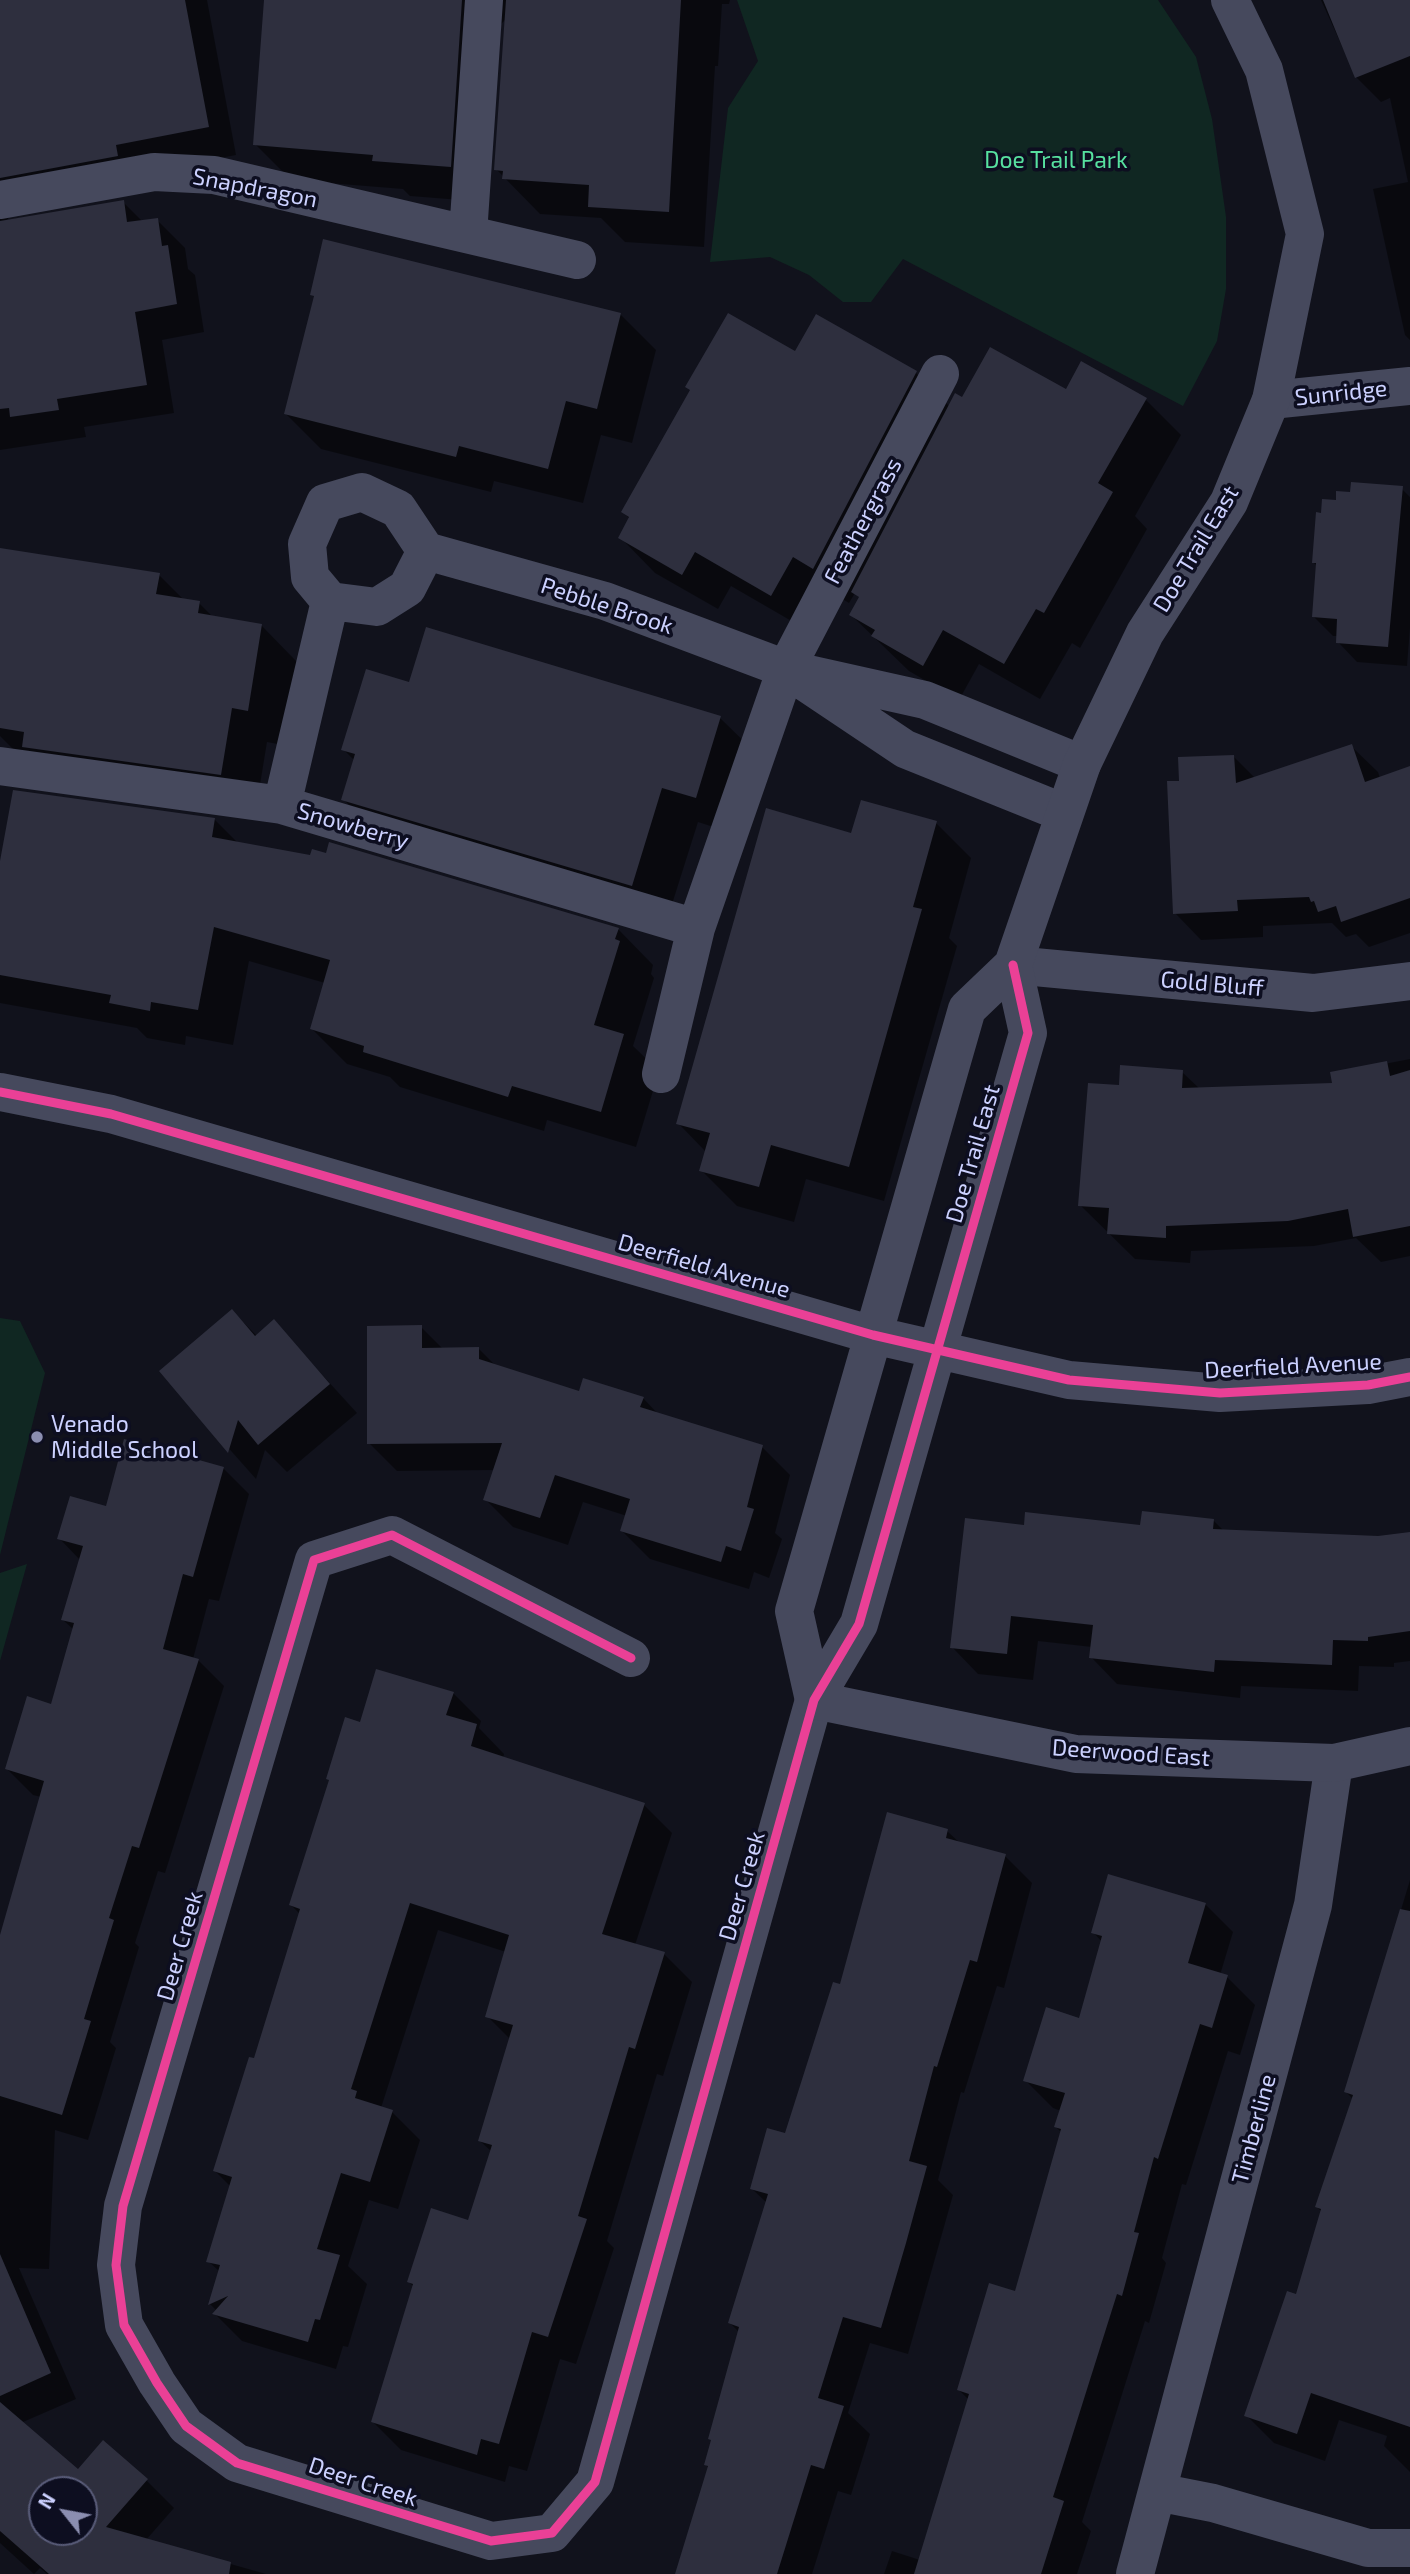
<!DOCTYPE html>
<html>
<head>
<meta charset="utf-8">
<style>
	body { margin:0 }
	#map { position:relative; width:1410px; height:2574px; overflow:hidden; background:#11121c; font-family:"Exo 2",sans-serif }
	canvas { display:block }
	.north { position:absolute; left:28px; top:2476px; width:70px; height:70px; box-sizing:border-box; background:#0d0e20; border:2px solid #595c79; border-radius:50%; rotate:301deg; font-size:19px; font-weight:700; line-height:28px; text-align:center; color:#ccd1ff }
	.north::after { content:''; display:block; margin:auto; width:24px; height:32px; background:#8b8eb0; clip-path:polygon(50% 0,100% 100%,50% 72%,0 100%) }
</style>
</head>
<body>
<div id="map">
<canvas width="1410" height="2574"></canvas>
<div class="north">N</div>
</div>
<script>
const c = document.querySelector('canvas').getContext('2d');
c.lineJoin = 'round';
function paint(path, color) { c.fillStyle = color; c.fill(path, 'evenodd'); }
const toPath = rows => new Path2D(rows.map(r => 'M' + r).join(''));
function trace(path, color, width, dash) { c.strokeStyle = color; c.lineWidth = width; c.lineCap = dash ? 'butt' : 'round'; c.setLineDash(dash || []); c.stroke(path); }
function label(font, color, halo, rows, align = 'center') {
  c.font = font + ' "Exo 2",sans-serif'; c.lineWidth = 7; c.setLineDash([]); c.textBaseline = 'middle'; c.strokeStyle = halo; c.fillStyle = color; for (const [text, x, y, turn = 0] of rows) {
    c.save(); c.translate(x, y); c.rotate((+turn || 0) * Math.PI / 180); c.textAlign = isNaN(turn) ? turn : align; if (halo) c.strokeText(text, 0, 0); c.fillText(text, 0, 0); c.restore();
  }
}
const green = toPath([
	[737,0,1158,0,1196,57,1212,119,1226,217,1226,289,1217,341,1183,406,903,259,871,302,843,302,809,275,770,257,710,262,728,108,758,61],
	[0,1318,20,1321,45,1373,0,1555],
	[27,1564,0,1661,0,1573]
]);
const shadow = toPath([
	[0,0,207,0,236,155,143,173,13,212,7,220,123,202,143,222,157,220,185,248,188,269,195,275,204,332,162,340,174,413,84,427,86,437,0,450],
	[266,0,730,0,729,4,722,4,718,66,715,66,704,247,625,242,601,218,540,214,496,169,506,19,501,24,486,202,410,196,403,189,291,180,255,144],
	[1321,0,1410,0,1410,340,1405,335,1373,189,1408,182,1390,98,1381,102,1356,77],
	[312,294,620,314,656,350,632,443,601,435,583,503,494,481,491,492,321,449,286,414,315,298],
	[795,353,916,373,950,407,963,400,1067,391,1146,400,1181,435,1135,516,1147,529,1080,648,1072,643,1040,699,979,664,959,700,909,671,851,615,860,598,855,593,849,603,829,591,807,630,731,586,718,609,655,573,620,537,630,519,623,512],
	[1401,488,1410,497,1410,628,1407,666,1357,662,1338,642,1338,636,1333,636,1314,617,1318,567,1313,562,1323,515,1352,494],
	[0,549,159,575,185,601,199,603,214,618,262,626,297,662,283,745,267,742,256,809,25,761,0,736],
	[720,718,756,753,732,833,698,822,667,920,379,835,343,799,354,760,343,749],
	[1351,746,1378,772,1380,778,1410,768,1410,933,1369,947,1356,934,1346,937,1332,923,1263,926,1263,937,1201,940,1175,913,1180,782,1233,756,1255,778],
	[214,819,238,843,618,929,653,965,651,974,654,978,633,1046,659,1071,636,1147,547,1120,544,1131,400,1087,390,1077,347,1064,312,1029,325,983,249,961,233,1045,186,1036,185,1045,147,1038,137,1028,0,1003,0,870],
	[936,823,971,858,949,938,957,946,884,1201,806,1179,794,1222,737,1206,701,1170,706,1152,678,1123,853,836],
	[1410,1059,1410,1256,1381,1262,1356,1238,1314,1246,1191,1251,1190,1263,1135,1259,1080,1205,1121,1087,1182,1072,1200,1089,1334,1085,1332,1074],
	[232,1311,257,1336,274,1322,357,1413,287,1472,265,1450,256,1479,161,1372],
	[421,1327,443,1349,479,1349,496,1366,581,1393,643,1398,659,1415,762,1447,790,1475,775,1533,782,1539,769,1578,754,1572,749,1589,650,1559,622,1531,627,1516,583,1502,568,1545,513,1527,485,1499,494,1470,397,1471,369,1443],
	[223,1468,249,1494,219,1601,209,1599,193,1659,198,1660,224,1686,165,1873,158,1871,135,1943,139,1947,110,2042,116,2048,88,2140,55,2130,49,2269,19,2268,76,2399,0,2432,0,1940,41,1797,33,1795,7,1769,52,1706,74,1630,63,1620,80,1560,59,1538,107,1508],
	[1214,1521,1224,1531,1378,1538,1410,1534,1410,1661,1394,1663,1394,1667,1359,1666,1358,1691,1241,1686,1240,1698,1117,1684,1091,1657,1092,1647,1038,1641,1033,1680,978,1674,952,1647,1025,1527,1142,1527],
	[453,1693,481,1721,479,1728,504,1754,503,1759,644,1805,672,1833,635,1945,664,1954,692,1982,663,2076,657,2074,607,2241,614,2248,576,2364,560,2359,527,2471,509,2466,505,2482,401,2450,373,2422,414,2287,409,2282,469,2222,492,2152,480,2141,510,2039,487,2016,506,1952,438,1930,381,2108,392,2112,420,2140,398,2209,369,2200,348,2266,367,2284,348,2347,343,2346,336,2369,242,2341,215,2314,217,2311,210,2304,220,2272,208,2261,231,2187,215,2171,255,2060,300,1914,291,1905,361,1724],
	[947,1831,960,1843,1005,1856,1032,1883,1004,1988,997,1986,964,2093,961,2092,938,2180,953,2195,908,2354,870,2343,848,2413,870,2434,851,2495,838,2491,812,2574,677,2574,709,2468,706,2465,739,2332,730,2323,767,2203,751,2188,786,2135,841,1987],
	[1410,1880,1410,2472,1384,2446,1387,2436,1339,2420,1325,2461,1274,2443,1246,2415,1297,2296,1322,2212,1317,2207,1353,2099,1346,2092],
	[1205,1904,1233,1932,1220,1975,1227,1977,1255,2005,1240,2055,1228,2051,1186,2185,1182,2184,1162,2258,1166,2263,1149,2323,1145,2321,1082,2522,1091,2531,1077,2574,884,2574,892,2551,920,2560,969,2400,959,2390,1017,2293,1062,2133,1056,2127,1061,2111,1053,2108,1025,2080,1080,2020,1102,1942,1093,1932],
	[0,2464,146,2480,174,2508,146,2540,266,2574,47,2574,40,2568,34,2574,0,2543],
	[42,2490,84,2490,84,2532,42,2532]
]);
const building = toPath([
	[0,0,185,0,209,127,116,145,118,156,0,178],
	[264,0,462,0,451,167,372,161,373,155,253,145],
	[506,0,681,0,669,212,588,207,589,185,502,179,503,171,494,170],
	[1323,0,1410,0,1410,56,1355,78],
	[124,200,127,222,158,218,162,246,168,245,177,304,135,312,147,385,57,399,59,410,10,417,9,408,0,409,0,221],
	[323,239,621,313,597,409,566,401,548,469,459,446,456,457,284,414,314,296,310,295],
	[728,313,795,351,816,314,917,371,813,569,793,557,771,596,695,552,682,575,618,538,629,517,621,512,690,390,685,387],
	[990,347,1066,389,1081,361,1147,398,1098,483,1113,492,1044,613,1036,609,1004,664,943,630,923,666,871,636,875,630,849,615,859,597,851,592,955,393,962,397],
	[1351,482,1403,486,1388,647,1336,643,1337,619,1312,617,1316,563,1312,563,1316,512,1321,513,1322,499,1336,500,1336,491,1350,492],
	[0,548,160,573,156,594,200,601,198,613,262,624,248,711,232,708,221,775,22,747,24,732,0,728],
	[426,627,721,716,696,798,662,788,632,886,341,800,355,754,341,750,366,669,409,682],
	[1352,744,1365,782,1410,766,1410,898,1341,922,1336,906,1318,912,1314,901,1311,902,1309,897,1237,900,1238,911,1173,914,1167,781,1179,781,1178,757,1234,755,1236,783],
	[13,790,215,818,212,837,310,855,312,849,326,853,329,842,619,928,615,939,620,941,594,1025,624,1034,601,1112,512,1086,508,1097,363,1052,364,1046,310,1029,330,960,214,927,198,1010,151,1002,150,1011,109,1003,111,995,0,975,0,861],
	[861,800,937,821,913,907,922,909,849,1167,771,1145,759,1187,699,1171,710,1133,676,1124,766,808,851,833],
	[1387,1061,1390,1076,1410,1070,1410,1226,1353,1237,1348,1209,1288,1221,1166,1226,1166,1238,1107,1234,1109,1208,1078,1206,1088,1083,1119,1085,1120,1065,1183,1070,1182,1088,1332,1083,1330,1072],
	[232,1309,255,1336,274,1319,330,1384,258,1445,238,1420,228,1453,159,1371],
	[422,1325,422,1348,479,1347,479,1359,579,1391,583,1378,644,1397,640,1407,763,1445,747,1507,754,1509,741,1551,726,1546,721,1562,620,1531,630,1499,555,1475,540,1518,483,1500,502,1443,367,1444,367,1326],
	[124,1439,224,1467,193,1577,183,1574,163,1649,199,1659,139,1848,132,1846,109,1918,114,1920,84,2019,91,2021,62,2115,0,2096,0,1935,44,1781,5,1769,27,1696,51,1704,74,1623,61,1620,83,1546,57,1539,70,1496,106,1506],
	[1142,1511,1214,1519,1213,1529,1378,1536,1410,1532,1410,1631,1368,1637,1368,1641,1333,1640,1332,1665,1215,1660,1214,1672,1089,1658,1093,1625,1011,1616,1007,1654,950,1648,965,1518,1024,1525,1025,1512,1140,1525],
	[376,1669,454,1692,446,1715,477,1724,471,1746,645,1803,602,1934,665,1952,635,2049,629,2047,578,2216,587,2219,548,2337,532,2332,499,2444,481,2439,477,2455,371,2422,413,2284,407,2282,431,2208,468,2220,492,2145,478,2141,513,2025,485,2017,509,1935,410,1903,351,2089,357,2091,355,2098,393,2110,370,2182,341,2173,317,2249,340,2255,320,2320,315,2319,308,2342,212,2314,228,2296,208,2305,220,2265,206,2262,232,2177,213,2171,249,2057,254,2058,300,1909,289,1905,329,1780,326,1779,345,1717,360,1722],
	[887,1812,948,1829,946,1838,1006,1854,977,1962,970,1960,937,2067,934,2066,909,2161,927,2166,906,2243,881,2328,843,2317,818,2398,844,2406,824,2469,811,2465,777,2574,675,2574,708,2466,704,2465,711,2440,708,2439,739,2327,728,2323,768,2194,750,2189,767,2128,785,2133,833,1982,840,1984],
	[1108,1874,1206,1903,1188,1963,1228,1975,1212,2028,1200,2024,1158,2159,1154,2157,1134,2232,1139,2233,1122,2296,1117,2294,1053,2497,1064,2501,1041,2574,914,2574,969,2394,957,2390,989,2283,1015,2291,1061,2129,1054,2127,1065,2093,1023,2081,1046,2007,1079,2018,1102,1936,1091,1933],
	[1400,1909,1410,1911,1410,2427,1311,2393,1297,2434,1244,2416,1287,2291,1296,2294,1321,2209,1315,2207,1353,2095,1344,2092],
	[0,2254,51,2373,0,2396],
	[0,2402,78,2469,103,2440,148,2479,106,2527,231,2562,229,2574,49,2574,0,2531],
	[42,2490,84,2490,84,2532,42,2532]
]);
const minor = toPath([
	[0,200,154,172,214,175,577,260],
	[468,234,484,0],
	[1271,400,1410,386],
	[426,551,407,588,377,607,330,601,310,577,307,544,325,503,362,492,398,509,426,551,605,601,786,669,925,700,1082,764],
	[805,682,905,749,1064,813],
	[0,766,282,805,696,928],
	[282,805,330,601],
	[1013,965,1313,993,1410,981],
	[661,1074,696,928,786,669,940,374],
	[631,1658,392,1535,314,1560,123,2206,116,2265,124,2325,157,2383,186,2426,237,2463,491,2541,552,2533,595,2482,814,1700],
	[1157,2492,1213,2503,1368,2548,1410,2548],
	[1135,2574,1313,1905,1334,1763]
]);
const tertiary = toPath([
	[0,1092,111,1114,873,1335,1069,1380,1220,1393,1368,1385,1410,1377],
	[814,1700,794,1611,967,1009,1013,965,1082,764,1145,633,1229,502,1271,400,1305,234,1264,70,1230,0],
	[814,1700,859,1624,1028,1033,1013,965],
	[814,1700,1076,1754,1334,1763,1410,1746]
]);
const cycleway = toPath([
	[0,1092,111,1114,873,1335,1069,1380,1220,1393,1368,1385,1410,1377],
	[631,1658,392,1535,314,1560,123,2206,116,2265,124,2325,157,2383,186,2426,237,2463,491,2541,552,2533,595,2482,814,1700,859,1624,1028,1033,1013,965]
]);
const markers = [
	[37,1437,7,"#8b8eb0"]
];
const parkNames = [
	["Doe Trail Park",1056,160]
];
const streetNames = [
	["Snapdragon",255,188,11],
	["Sunridge",1341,393,-6],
	["Feathergrass",863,521,-62],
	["Doe Trail East",1196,549,-59],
	["Pebble Brook",607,606,18],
	["Snowberry",353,826,16],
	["Gold Bluff",1212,984,5],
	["Doe Trail East",973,1154,-74],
	["Deerfield Avenue",704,1266,16],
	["Deerfield Avenue",1293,1366,-3],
	["Deerwood East",1131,1753,4],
	["Deer Creek",742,1886,-74],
	["Deer Creek",180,1946,-74],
	["Timberline",1254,2129,-75],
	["Deer Creek",363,2482,18]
];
const poiNames = [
	["Venado",51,1424],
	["Middle School",51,1450]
];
paint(green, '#102722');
paint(shadow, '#0007');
paint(building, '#2e2f3e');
trace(minor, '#46495d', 38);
trace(tertiary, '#46495d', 38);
trace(cycleway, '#ea4096', 9);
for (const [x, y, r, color] of markers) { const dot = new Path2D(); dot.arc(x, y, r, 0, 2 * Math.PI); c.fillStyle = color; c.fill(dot); trace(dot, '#0d0e20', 2.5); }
label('23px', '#57e09f', '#0d0e20', parkNames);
label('23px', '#ccd1ff', '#0d0e20', streetNames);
label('23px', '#ccd1ff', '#0d0e20', poiNames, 'left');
</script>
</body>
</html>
